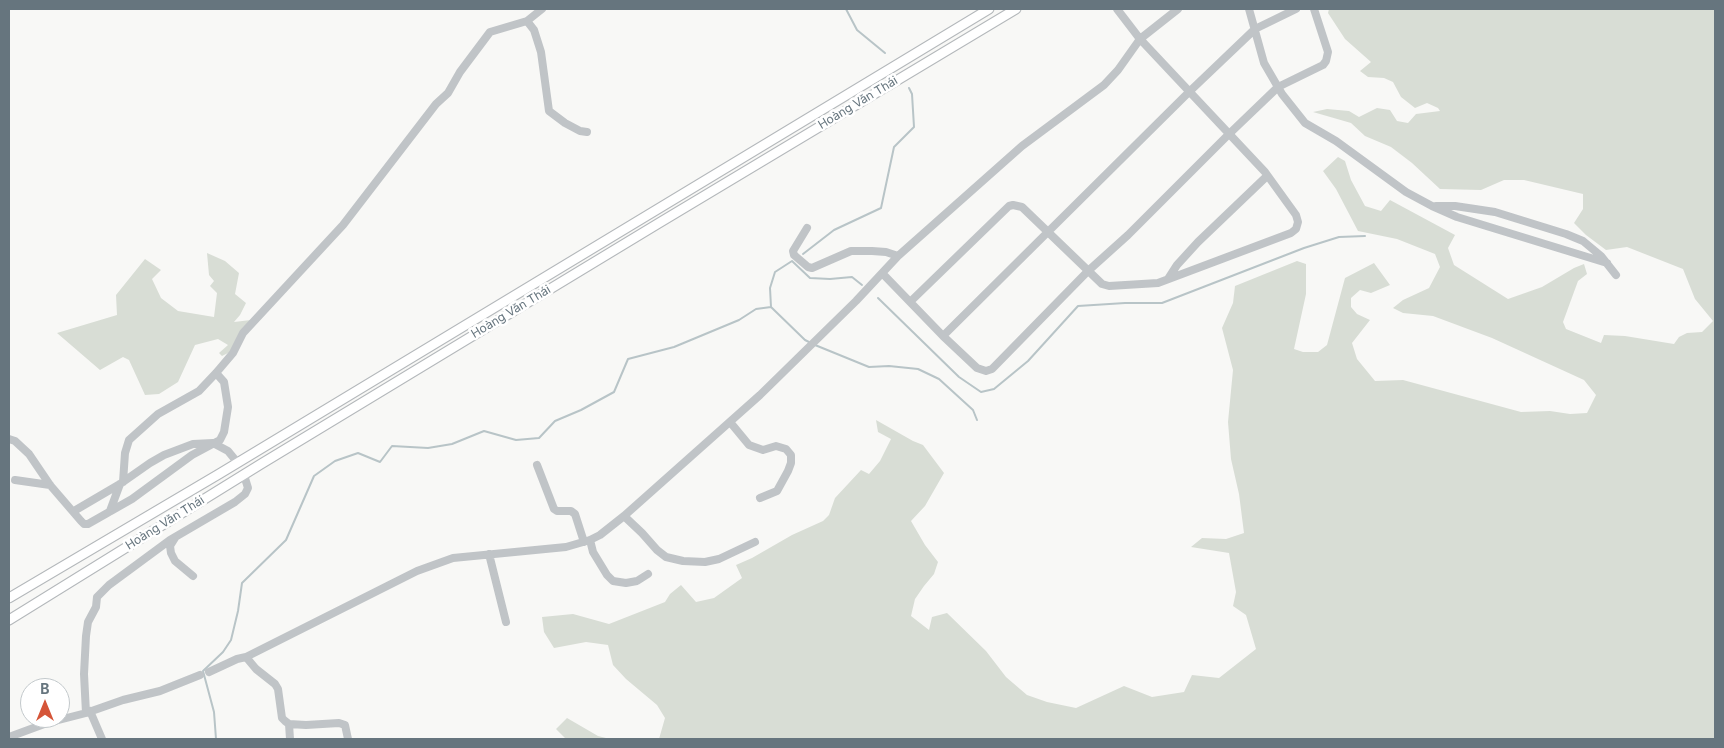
<!DOCTYPE html>
<html>
<head>
<meta charset="utf-8">
<style>
	body { margin:0 }
	#map { position:relative; width:1724px; height:748px; overflow:hidden; background:#f8f8f6; font-family:Inter,sans-serif }
	canvas { display:block }
	.frame { position:absolute; inset:0; border:10px solid #66757e; pointer-events:none }
	.north { position:absolute; left:20px; top:678px; width:50px; height:50px; box-sizing:border-box; background:#fff; border:1px solid #c2c8cb; border-radius:50%; rotate:0deg; font-size:14px; font-weight:700; line-height:20px; text-align:center; color:#66757e }
	.north::after { content:''; display:block; margin:auto; width:18px; height:22px; background:#d55539; clip-path:polygon(50% 0,100% 100%,50% 72%,0 100%) }
</style>
</head>
<body>
<div id="map">
<canvas width="1724" height="748"></canvas>
<div class="frame"></div>
<div class="north">B</div>
</div>
<script>
const c = document.querySelector('canvas').getContext('2d');
c.lineJoin = 'round';
function paint(path, color) { c.fillStyle = color; c.fill(path, 'evenodd'); }
const toPath = rows => new Path2D(rows.map(r => 'M' + r).join(''));
function trace(path, color, width, dash) { c.strokeStyle = color; c.lineWidth = width; c.lineCap = dash ? 'butt' : 'round'; c.setLineDash(dash || []); c.stroke(path); }
function label(font, color, halo, rows, align = 'center') {
  c.font = font + ' Inter,sans-serif'; c.lineWidth = 5; c.setLineDash([]); c.textBaseline = 'middle'; c.strokeStyle = halo; c.fillStyle = color; for (const [text, x, y, turn = 0] of rows) {
    c.save(); c.translate(x, y); c.rotate((+turn || 0) * Math.PI / 180); c.textAlign = isNaN(turn) ? turn : align; if (halo) c.strokeText(text, 0, 0); c.fillText(text, 0, 0); c.restore();
  }
}
const green = toPath([
	[1329,9,1715,9,1715,739,659,739,665,718,657,705,626,679,613,665,608,645,586,642,554,648,544,632,542,617,573,614,609,624,665,602,670,594,681,585,696,602,714,598,742,578,736,565,752,558,792,535,823,521,829,515,835,498,861,470,869,474,880,461,891,439,878,432,876,420,913,441,923,445,944,473,925,506,911,521,925,545,938,562,934,574,924,586,915,599,911,616,929,630,932,617,947,613,986,651,1006,677,1027,695,1047,702,1076,708,1124,686,1152,697,1184,692,1192,675,1219,678,1256,649,1246,615,1233,606,1236,592,1229,553,1191,547,1202,538,1226,539,1244,533,1239,494,1231,459,1228,422,1233,370,1222,328,1233,303,1235,286,1297,261,1306,264,1306,294,1294,349,1303,352,1318,352,1327,345,1345,278,1374,263,1390,285,1371,293,1360,290,1351,298,1351,307,1357,314,1370,320,1352,343,1357,359,1375,381,1403,380,1521,412,1550,411,1570,414,1587,413,1596,395,1584,380,1492,338,1433,316,1403,313,1393,308,1403,300,1429,288,1440,267,1435,254,1397,239,1358,231,1336,189,1323,171,1338,157,1345,161,1351,180,1365,206,1381,211,1390,200,1455,235,1448,248,1454,265,1508,299,1542,287,1574,268,1584,264,1587,274,1578,281,1563,322,1566,329,1601,343,1604,335,1625,336,1674,344,1679,337,1687,333,1702,332,1713,321,1695,299,1683,269,1627,247,1606,250,1586,235,1574,223,1583,209,1583,194,1524,180,1504,180,1481,190,1440,189,1412,163,1391,147,1365,136,1351,123,1313,112,1327,109,1349,111,1359,117,1377,108,1390,110,1397,121,1408,123,1416,114,1440,111,1438,108,1427,103,1415,108,1401,97,1393,82,1384,78,1368,77,1360,71,1371,62,1345,39,1328,13],
	[207,253,225,261,239,273,235,294,246,303,240,315,234,322,251,320,238,347,228,353,222,356,219,353,228,345,218,339,195,345,178,382,159,394,145,395,129,360,123,357,100,370,57,333,117,315,116,295,145,259,161,270,152,279,161,298,178,311,214,317,217,293,210,286,214,281,209,275],
	[567,718,598,736,610,739,566,739,556,729]
]);
const stream = toPath([
	[846,9,857,30,885,53],
	[803,254,834,230,881,208,894,147,914,127,912,94,909,88],
	[878,298,959,377,981,392,994,389,1028,361,1078,306,1125,303,1162,303,1304,248,1339,237,1365,236],
	[811,343,805,340,771,307,770,288,775,272,792,261,810,278,830,279,852,277,862,285],
	[815,345,869,367,889,366,918,369,939,379,973,410,977,420],
	[216,739,214,712,203,671,223,652,231,640,238,611,242,583,286,540,314,476,335,461,358,453,380,462,392,446,428,448,452,444,484,431,516,440,539,438,555,421,581,410,614,392,628,359,674,347,739,320,756,309,771,307]
]);
const minor = toPath([
	[1249,9,1264,63,1282,94,1305,123,1336,141,1406,192,1432,206,1457,217,1607,263],
	[527,21,534,30,541,52,549,111,565,123,580,131,587,132],
	[1436,206,1455,206,1495,212,1566,234,1583,241,1601,256,1616,275],
	[807,228,793,251,794,255,808,267,812,268,851,251,872,251,886,252,898,256],
	[882,273,943,336,977,368,986,371,992,369,1088,271,1128,235,1228,135,1278,87,1323,65,1326,61,1328,52,1314,9],
	[1168,279,1177,265,1198,242,1267,176],
	[910,302,1009,206,1013,205,1022,207,1102,284,1109,286,1158,283,1291,233,1296,229,1298,222,1296,215,1265,172,1140,39,1117,9],
	[943,336,1189,92,1255,29,1296,9],
	[730,422,749,445,763,450,776,446,786,449,791,455,791,463,788,471,777,491,760,498],
	[9,439,15,441,29,454,50,485,81,521,84,524,88,524,132,499,192,455,220,440,224,432,228,407,224,382,216,373],
	[537,465,554,509,557,511,571,511,575,514,584,542],
	[15,480,50,485],
	[123,482,125,453,129,440,158,414,199,391,216,373,233,353,243,333,343,225,436,104,448,93,460,72,490,32,527,21,542,9],
	[74,511,120,484,150,463,164,455,193,444,213,443,228,451,237,462],
	[110,511,120,484],
	[624,516,642,533,657,550,666,557,683,561,705,562,719,559,755,542],
	[175,538,170,546,171,553,175,561,193,576],
	[590,540,593,552,607,575,613,581,626,583,637,581,648,574],
	[489,554,506,622],
	[246,657,256,669,275,684,278,689,282,718,285,721,289,724,306,725,339,723,345,725,348,739],
	[209,672,237,659,246,657,417,571,453,558,566,547,590,540,600,535,624,516,760,395,856,301,898,256,1022,146,1104,85,1118,70,1140,39,1178,9],
	[90,711,102,739],
	[86,713,84,674,86,636,88,622,96,607,97,597,109,585,170,540,235,502,245,494,248,488,244,475],
	[289,724,290,739],
	[9,737,47,723,86,713,123,700,160,691,200,675]
]);
const major = toPath([
	[9,598,219,474,989,9],
	[9,620,261,464,659,223,1016,9]
]);
const streetNames = [
	["Hoàng Văn Thái",858,103,-31],
	["Hoàng Văn Thái",511,312,-31],
	["Hoàng Văn Thái",165,523,-32]
];
paint(green, '#d8ddd5');
trace(stream, '#b8c4c7', 2);
trace(major, '#b4b8bb', 11);
trace(minor, '#c0c4c7', 8);
trace(major, '#fff', 9);
label('12px', '#66757e', '#fff', streetNames);
</script>
</body>
</html>
